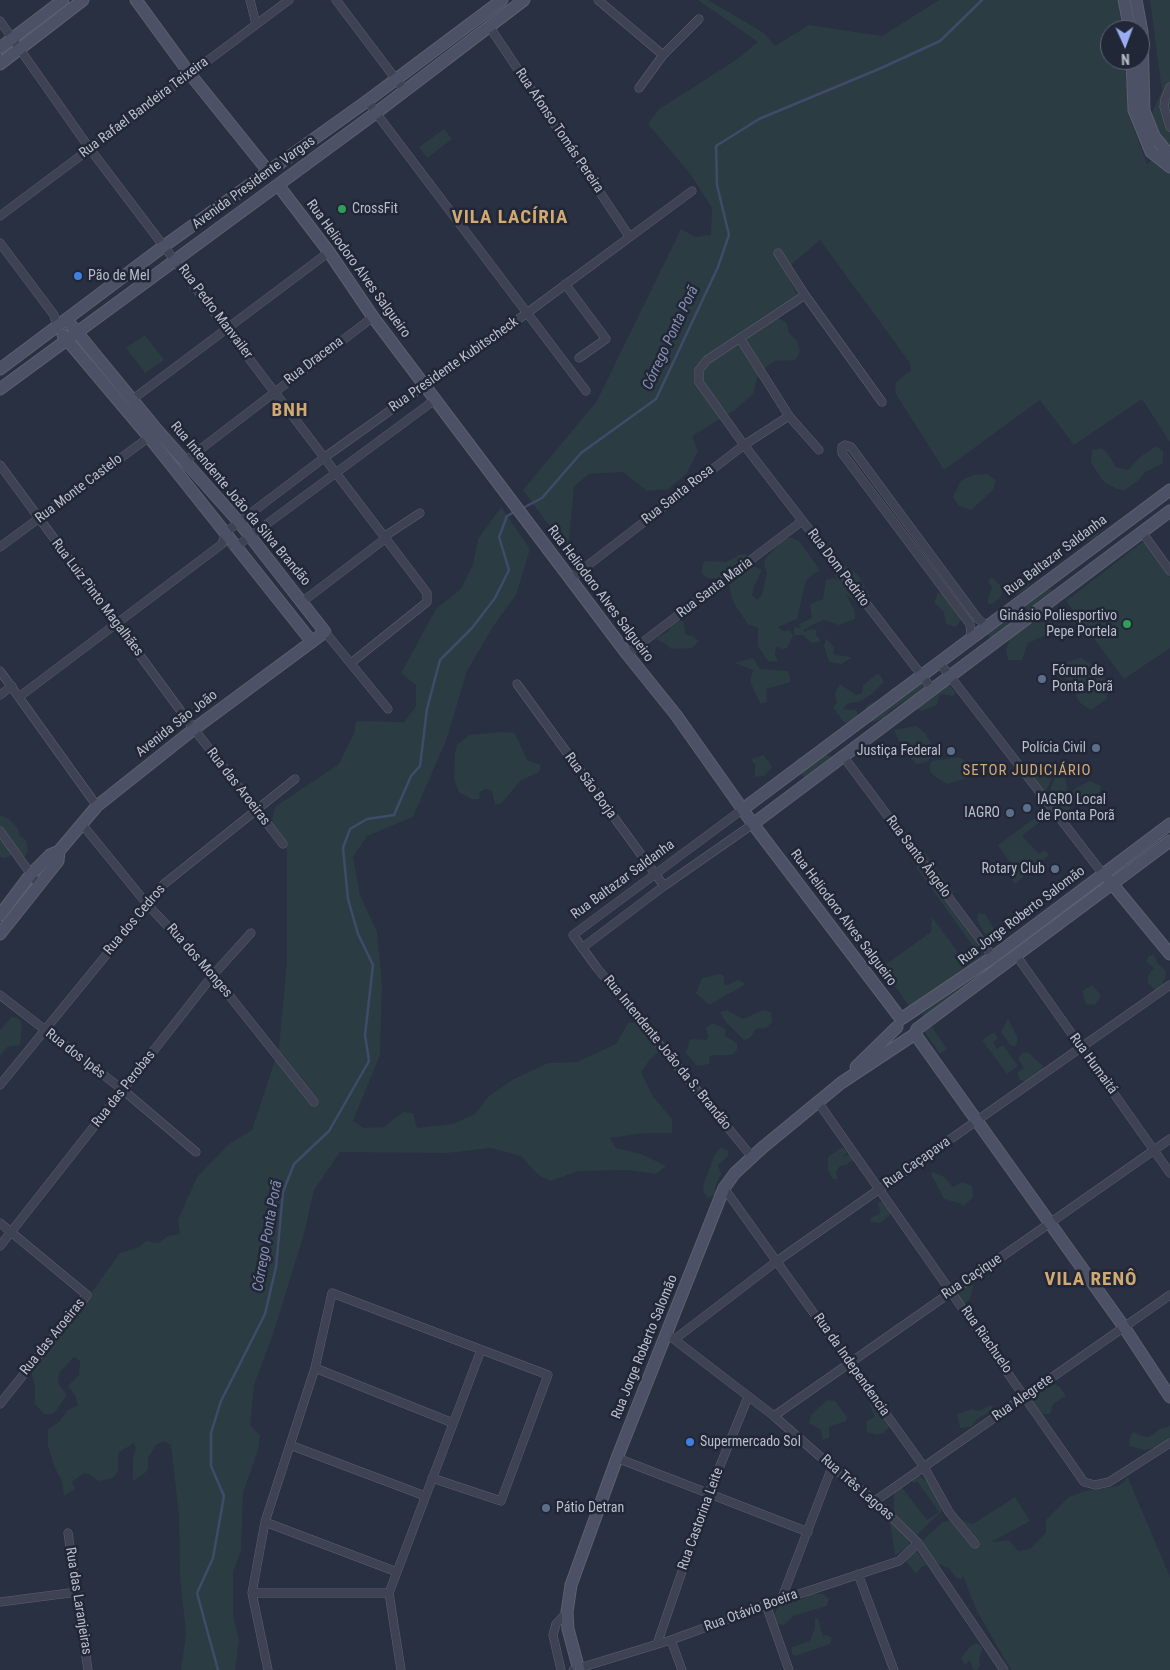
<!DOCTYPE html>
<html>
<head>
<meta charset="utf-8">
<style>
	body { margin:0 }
	#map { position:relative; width:1170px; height:1670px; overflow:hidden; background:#293042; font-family:"Roboto Condensed",sans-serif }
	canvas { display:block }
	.north { position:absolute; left:1100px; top:20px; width:50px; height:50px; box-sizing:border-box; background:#222737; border:1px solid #5f6373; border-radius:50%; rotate:178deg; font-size:14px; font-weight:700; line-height:20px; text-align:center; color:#bbbecc }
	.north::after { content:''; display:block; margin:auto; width:18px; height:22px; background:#9aadf2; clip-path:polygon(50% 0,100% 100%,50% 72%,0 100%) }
</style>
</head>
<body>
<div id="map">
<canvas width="1170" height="1670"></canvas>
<div class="north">N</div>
</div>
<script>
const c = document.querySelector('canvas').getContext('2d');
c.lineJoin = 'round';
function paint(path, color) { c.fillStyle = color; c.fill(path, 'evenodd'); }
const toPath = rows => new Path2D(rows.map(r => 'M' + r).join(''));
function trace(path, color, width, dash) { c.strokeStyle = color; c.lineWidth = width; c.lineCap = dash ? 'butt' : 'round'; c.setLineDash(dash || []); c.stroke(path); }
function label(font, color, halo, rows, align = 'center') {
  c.font = font + ' "Roboto Condensed",sans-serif'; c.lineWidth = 5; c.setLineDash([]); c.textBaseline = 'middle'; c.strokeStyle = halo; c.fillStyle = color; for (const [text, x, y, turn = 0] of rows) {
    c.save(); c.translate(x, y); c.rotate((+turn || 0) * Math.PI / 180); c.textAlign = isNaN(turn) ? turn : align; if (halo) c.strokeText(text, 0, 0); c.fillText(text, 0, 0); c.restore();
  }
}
const green = toPath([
	[698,0,708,0,764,33,775,46,809,25,882,36,939,0,1117,0,1123,30,1110,30,1110,60,1125,60,1129,116,1147,164,1153,159,1170,173,1170,442,1142,399,1074,445,1040,400,944,470,896,394,895,383,911,370,910,363,820,240,793,263,788,278,798,296,769,313,787,323,789,333,797,341,800,351,796,360,775,361,766,367,757,378,753,394,735,410,692,436,698,451,686,474,668,489,647,491,623,472,589,474,574,486,568,551,523,490,597,401,681,229,695,237,711,235,712,208,691,175,648,124,659,109,736,60,758,42],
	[1150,0,1170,0,1170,152,1149,120,1162,91],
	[444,129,452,139,427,158,419,147],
	[145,335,164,360,145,373,126,348],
	[1156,446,1163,451,1163,463,1144,473,1140,479,1125,490,1117,489,1104,482,1091,463,1092,450,1102,448,1108,454,1116,467,1128,470,1140,457],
	[987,474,996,480,993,490,971,510,959,506,953,497,961,481,973,475],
	[501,507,530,549,516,595,494,625,467,671,447,738,413,817,367,836,353,857,360,895,377,932,382,985,380,1055,353,1121,364,1128,384,1127,403,1112,413,1113,417,1128,453,1124,475,1114,488,1097,512,1080,548,1063,577,1062,616,1044,628,1023,640,1022,665,1047,651,1058,641,1072,652,1095,672,1119,672,1133,645,1133,610,1138,616,1148,641,1154,666,1166,656,1174,627,1170,578,1171,551,1181,538,1175,521,1156,491,1148,446,1153,340,1152,314,1190,304,1234,273,1334,254,1385,250,1425,260,1435,258,1450,243,1493,241,1550,233,1572,233,1616,239,1640,235,1670,181,1670,186,1633,180,1577,179,1515,171,1445,165,1441,156,1445,148,1458,148,1469,145,1473,133,1481,133,1458,136,1449,134,1443,118,1453,118,1471,113,1478,99,1481,89,1474,84,1473,72,1482,75,1489,64,1496,62,1481,55,1468,48,1446,48,1429,59,1422,68,1410,78,1405,75,1395,68,1386,79,1375,80,1361,74,1357,59,1373,58,1383,67,1395,55,1412,51,1414,44,1414,35,1404,35,1386,31,1371,35,1361,58,1339,120,1253,139,1247,146,1241,158,1243,168,1236,180,1234,178,1220,197,1177,229,1144,252,1130,279,1048,287,961,287,850,275,834,272,822,275,807,339,764,354,734,356,721,404,722,416,706,416,685,401,673,436,609,461,589,473,565,478,539],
	[1092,526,1097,527,1100,531,1096,538,1080,543,1075,541,1072,536,1074,531],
	[785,538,792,538,799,541,820,570,808,578,805,584,797,619,778,627,783,631,790,630,793,636,787,648,781,649,778,646,776,648,775,655,778,661,775,662,768,661,758,646,758,628,748,624,738,610,732,598,728,579,708,578,702,574,702,567,705,561,726,562,739,555,746,554,755,567,762,570,753,589,752,595,758,600,762,594,767,573,764,566,765,559],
	[1144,541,1170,577,1170,648,1124,679,1066,601],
	[839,566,847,566,859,576,870,596,864,609,846,594,855,612,855,619,839,625,823,620,803,630,805,632,810,629,817,630,816,635,820,640,819,642,812,643,803,635,794,635,794,627,801,628,799,624,812,618,810,604,823,599,826,580,834,578,837,582,834,571],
	[1028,575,1032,580,1028,587,1016,595,1008,593,1008,585,1012,580],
	[992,577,1000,585,1002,592,1000,598,992,604,988,603,988,599,992,588,988,581],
	[1051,589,1058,597,1058,604,1036,623,1050,621,1056,631,1028,643,1022,660,1008,660,1006,650,1010,639,1002,637,992,640,987,634,1043,590],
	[938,593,944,594,953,609,962,618,956,627,946,624,944,612,934,602],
	[683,621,686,635,693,636,699,641,692,648,671,649,663,642,657,640,658,637,668,632,672,622],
	[826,638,834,647,833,652,835,655,852,657,842,664,829,662,824,646],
	[753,658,760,669,788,671,791,682,766,689,767,702,763,703,760,703,750,681,753,670,735,663],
	[1081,658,1102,671,1108,688,1107,699,1091,710,1079,702,1070,682,1058,673,1063,663],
	[877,674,880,675,884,682,873,693,861,701,847,704,843,709,856,710,858,715,852,721,846,723,843,721,833,707,837,703,835,694,840,684,856,695,862,693,863,685],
	[916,677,926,684,923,690,947,682,956,693,953,696,940,694,937,705,921,711,914,708,918,693,892,709,882,719,872,722,865,720,866,706,886,696,891,689],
	[916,726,925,733,935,751,927,762,916,764,902,747,894,730],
	[500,732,515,733,527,760,541,765,539,772,520,781,502,803,495,805,492,791,486,789,480,792,479,799,472,799,459,792,454,779,455,752,457,745,469,735],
	[819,753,830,756,832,762,818,774,804,777,798,773,794,764,798,758],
	[764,755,772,767,764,776,755,777,755,765,751,759],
	[959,757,973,766,974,773,968,778,947,784,934,776,930,771,930,764,933,761],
	[1034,761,1050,771,1051,781,1047,788,1046,795,1036,795,1027,777,1029,766],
	[1055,777,1065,778,1068,791,1065,793,1053,795,1050,790],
	[1090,781,1101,786,1100,792,1070,806,1069,816,1062,817,1056,807,1076,788],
	[0,815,10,820,18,829,20,836,26,840,28,851,24,858,12,855,5,858,0,857],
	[1036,817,1040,822,1022,836,1039,854,1045,850,1049,855,1015,884,1004,869,1011,864,998,845],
	[920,846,954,893,949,897,915,850],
	[919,865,982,951,983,956,982,959,909,1006,882,967,931,932,932,917,965,962,978,953,916,867],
	[1103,882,1105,884,924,1017,922,1014],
	[978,913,985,914,998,936,996,942,989,941,977,920],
	[1154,955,1158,964,1165,970,1166,975,1161,989,1156,991,1148,983,1148,975,1154,968,1146,961,1149,956],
	[720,974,724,976,724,984,728,985,738,980,746,984,709,1005,696,993,702,978],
	[1092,985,1101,996,1095,1005,1086,1004,1082,991],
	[727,1010,743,1019,763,1010,771,1012,772,1022,766,1028,756,1029,750,1038,744,1040,725,1021,720,1012],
	[12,1017,19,1019,22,1024,20,1045,7,1047,0,1056,0,1030],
	[1008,1019,1018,1039,1016,1046,1010,1045,1001,1032],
	[713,1023,725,1029,725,1036,737,1043,737,1050,732,1055,713,1055,710,1056,709,1064,697,1066,686,1053,689,1042,691,1039,706,1040,708,1037,706,1028],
	[931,1026,947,1049,940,1054,924,1031],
	[994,1032,998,1038,993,1042,997,1049,1003,1045,1018,1066,1007,1074,982,1040],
	[1023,1052,1029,1053,1043,1066,1042,1070,1036,1077,1025,1082,1020,1080,1017,1073,1024,1068,1018,1058],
	[721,1147,728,1151,728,1156,718,1165,721,1174,715,1187,716,1194,708,1198,703,1191,704,1183,715,1154],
	[842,1147,848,1152,842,1157,851,1154,855,1161,850,1161,847,1165,840,1166,836,1172,838,1179,833,1179,828,1170,828,1157],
	[933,1172,944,1177,953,1187,962,1182,972,1186,973,1197,963,1207,962,1204,944,1199,931,1174],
	[878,1202,885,1202,891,1207,890,1215,880,1223,870,1222,871,1218,880,1213],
	[971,1282,973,1287,970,1299,964,1304,956,1298,956,1294,960,1286],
	[1049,1381,1060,1387,1066,1396,1053,1404,1050,1414,1042,1414,1034,1407,1031,1393],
	[827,1400,835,1401,847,1417,846,1421,829,1427,829,1438,822,1440,821,1430,809,1423,811,1415],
	[871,1400,882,1401,890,1408,893,1422,884,1433,877,1435,867,1432,866,1421,875,1417,869,1403],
	[989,1406,992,1406,993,1410,977,1419,971,1427,960,1428,957,1414,972,1409,979,1411],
	[1170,1426,1170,1442,1167,1445,1144,1450,1129,1446,1131,1434,1134,1432,1141,1436,1149,1437,1160,1429],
	[918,1475,927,1482,941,1504,942,1511,916,1536,894,1513,894,1490,900,1486,904,1490,927,1520,939,1512,917,1481,914,1483,910,1479],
	[1128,1478,1170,1577,1170,1670,1011,1670,977,1611,963,1576,962,1579,956,1578,949,1568,936,1563,922,1543,923,1540,943,1522,958,1519,973,1524,1015,1497,1030,1521,991,1542,1009,1540,1018,1551,1030,1549,1046,1533,1046,1520,1069,1497,1085,1491,1119,1486],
	[890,1522,910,1541,908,1547,895,1555],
	[913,1552,917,1552,927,1565,922,1567,916,1574,906,1561],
	[812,1594,823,1594,829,1599,827,1606,793,1616,784,1625,777,1624,772,1619,781,1600,785,1597,799,1600],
	[815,1617,818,1619,823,1636,826,1635,832,1638,830,1644,795,1656,792,1654,792,1647,810,1641,815,1628],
	[976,1643,982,1647,982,1651,979,1658,980,1665,977,1670,973,1669,970,1660,965,1665,961,1658,970,1647]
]);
const stream = toPath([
	[521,509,542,498,581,453,656,399,718,267,729,235,717,185,716,146,759,119,879,69,940,41,982,0],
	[218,1670,197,1593,213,1558,224,1496,211,1466,211,1433,221,1401,265,1314,276,1267,283,1192,294,1164,329,1131,369,1061,365,1035,373,965,358,934,348,899,343,848,350,829,367,819,394,815,411,776,420,766,427,709,440,660,472,628,495,598,509,570,499,537,507,516,516,511]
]);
const street = toPath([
	[250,0,256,24],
	[336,0,404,90],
	[598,0,663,55],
	[0,21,90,149,427,593,427,602,351,663],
	[489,26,629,236],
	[1170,87,1165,99,1164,107,1170,127],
	[639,88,663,55,699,19],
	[367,101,586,391],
	[0,216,289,0],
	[0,243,54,315,57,327],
	[778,253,805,295,882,402],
	[565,284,606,339,579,358],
	[805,295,707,360,699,370,699,382,744,445,933,690],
	[741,340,789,416,819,450],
	[133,399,329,252],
	[185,461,373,317],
	[0,465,194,729,283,844],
	[1142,532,1170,571],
	[385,536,420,513],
	[232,545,237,546,436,399],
	[0,547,152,435],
	[570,579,744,445,789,416],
	[302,602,386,538],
	[325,632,388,709],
	[971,638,970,624,842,453,842,447,845,445,851,447,978,619,987,626],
	[627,654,802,521],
	[939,662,1103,874],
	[0,671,97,806],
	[517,684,664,886],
	[0,695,12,686],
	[19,697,222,544,226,532,325,457,527,313,692,191],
	[843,756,993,957],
	[743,809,573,935,597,968,752,1157],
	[81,823,147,904,213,975,314,1102],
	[0,831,38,884],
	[582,948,664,886,753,824],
	[1016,955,1170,1173],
	[0,995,123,1090,196,1152],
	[0,1085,164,884,295,779],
	[818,1102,1084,1482,1095,1485,1109,1482,1170,1443],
	[724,1188,924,1467,949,1512,975,1544],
	[0,1223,87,1295,0,1404],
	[0,1246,213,975,251,933],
	[671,1337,774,1416,832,1467,875,1501,918,1543,1004,1670],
	[675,1339,777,1261,1170,985],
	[315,1368,453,1423],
	[774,1416,1170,1139],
	[290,1445,425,1496],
	[617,1458,808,1532],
	[875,1501,1170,1295],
	[265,1522,397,1572],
	[68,1533,88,1670],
	[858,1574,894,1670],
	[252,1593,389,1593],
	[781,1600,832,1467],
	[0,1602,77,1592],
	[766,1605,789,1670],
	[671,1640,682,1670],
	[657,1644,709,1493,748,1397],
	[268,1670,252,1593,265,1522,315,1368,332,1293,548,1375,501,1501,432,1478],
	[401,1670,389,1593,481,1350],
	[561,1670,553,1635,556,1624,567,1612],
	[573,1670,671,1640,781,1600,899,1561,918,1543]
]);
const secondary = toPath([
	[136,0,190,74,268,171],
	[1124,0,1130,30],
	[1136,0,1142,32,1144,111,1154,136,1170,156],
	[0,48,63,0],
	[1132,60,1134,110,1151,152,1170,167],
	[0,64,83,0],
	[278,185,329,252,373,317,627,654,676,715,753,824,901,1019],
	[63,335,149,437,312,642],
	[0,369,164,246,367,101,502,0],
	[0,389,377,112,524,0],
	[743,809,1170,490],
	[753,824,1170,511],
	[1109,880,1170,954],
	[0,915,31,874,50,855,59,851,97,806,194,729,325,632,239,522,158,431,67,320],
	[0,934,58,861,59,851],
	[901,1019,993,957,1170,824],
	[915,1034,1124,1327,1170,1397],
	[856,1067,897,1027],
	[579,1670,568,1629,567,1612,571,1585,617,1458,724,1188,735,1173,762,1148,841,1083,915,1034,917,1029,1170,841]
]);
const markers = [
	[342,209,5,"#2e9e5b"],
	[78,276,5,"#3f7fe0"],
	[1127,624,5,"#2e9e5b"],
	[1042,679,5,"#5c6f8a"],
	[1096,748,5,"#5c6f8a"],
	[951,751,5,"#5c6f8a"],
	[1027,808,5,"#5c6f8a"],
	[1010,813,5,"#5c6f8a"],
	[1055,869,5,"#5c6f8a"],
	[690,1442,5,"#3f7fe0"],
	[546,1508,5,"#5c6f8a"]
];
const streetNames = [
	["Rua Rafael Bandeira Teixeira",144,108,-37],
	["Rua Afonso Tomás Pereira",559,131,56],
	["Avenida Presidente Vargas",254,183,-36],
	["Rua Heliodoro Alves Salgueiro",358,269,54],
	["Rua Pedro Manvailer",215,312,53],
	["Rua Dracena",314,361,-37],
	["Rua Presidente Kubitscheck",454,365,-35],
	["Rua Monte Castelo",79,489,-37],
	["Rua Santa Rosa",678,495,-38],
	["Rua Intendente João da Silva Brandão",240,504,50],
	["Rua Baltazar Saldanha",1056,556,-37],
	["Rua Dom Pedrito",838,568,53],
	["Rua Santa Maria",715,588,-37],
	["Rua Heliodoro Alves Salgueiro",600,594,53],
	["Rua Luiz Pinto Magalhães",97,598,53],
	["Avenida São João",177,724,-38],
	["Rua São Borja",590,786,54],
	["Rua das Aroeiras",238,787,52],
	["Rua Santo Ângelo",918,857,53],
	["Rua Baltazar Saldanha",623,880,-36],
	["Rua Jorge Roberto Salomão",1022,916,-37],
	["Rua Heliodoro Alves Salgueiro",843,918,53],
	["Rua dos Cedros",135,920,-50],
	["Rua dos Monges",199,961,49],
	["Rua Intendente João da S. Brandão",667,1053,51],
	["Rua dos Ipês",75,1054,38],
	["Rua Humaitá",1093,1064,54],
	["Rua das Perobas",124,1089,-52],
	["Rua Caçapava",917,1163,-35],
	["Rua Caçique",972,1277,-34],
	["Rua das Aroeiras",53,1337,-51],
	["Rua Riachuelo",986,1340,55],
	["Rua Jorge Roberto Salomão",645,1347,-68],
	["Rua da Independencia",851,1365,55],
	["Rua Alegrete",1023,1398,-35],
	["Rua Três Lagoas",857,1488,41],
	["Rua Castorina Leite",701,1519,-70],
	["Rua das Laranjeiras",78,1601,81],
	["Rua Otávio Boeira",751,1611,-20]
];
const poiNames = [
	["CrossFit",352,209],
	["Pão de Mel",88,276],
	["Ginásio Poliesportivo",1117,616,"right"],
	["Pepe Portela",1117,632,"right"],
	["Fórum de",1052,671],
	["Ponta Porã",1052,687],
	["Polícia Civil",1086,748,"right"],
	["Justiça Federal",941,751,"right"],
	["IAGRO Local",1037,800],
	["de Ponta Porã",1037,816],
	["IAGRO",1000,813,"right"],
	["Rotary Club",1045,869,"right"],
	["Supermercado Sol",700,1442],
	["Pátio Detran",556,1508]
];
const waterNames = [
	["Córrego Ponta Porã",671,338,-65],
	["Córrego Ponta Porã",268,1236,-80]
];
const neighbourhoodNames = [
	["SETOR JUDICIÁRIO",1027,771]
];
const districtNames = [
	["VILA LACÍRIA",510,218],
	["BNH",290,411],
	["VILA RENÔ",1091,1280]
];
paint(green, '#2b3c43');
trace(stream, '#404b6a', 2.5);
trace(street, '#5c606f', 9);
trace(secondary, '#5c606f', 13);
trace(street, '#3e4252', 8);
trace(secondary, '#4c5165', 11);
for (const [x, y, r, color] of markers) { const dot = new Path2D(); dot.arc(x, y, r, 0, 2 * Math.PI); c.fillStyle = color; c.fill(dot); trace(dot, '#222737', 2); }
label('14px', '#bbbecc', '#222737', streetNames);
label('14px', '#bbbecc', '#222737', poiNames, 'left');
label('italic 15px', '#858fb1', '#222737', waterNames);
c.letterSpacing = '1px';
label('15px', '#d0aa72', '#222737', neighbourhoodNames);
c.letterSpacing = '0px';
c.letterSpacing = '1px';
label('bold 19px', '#d0aa72', '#222737', districtNames);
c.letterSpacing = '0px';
</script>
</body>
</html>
